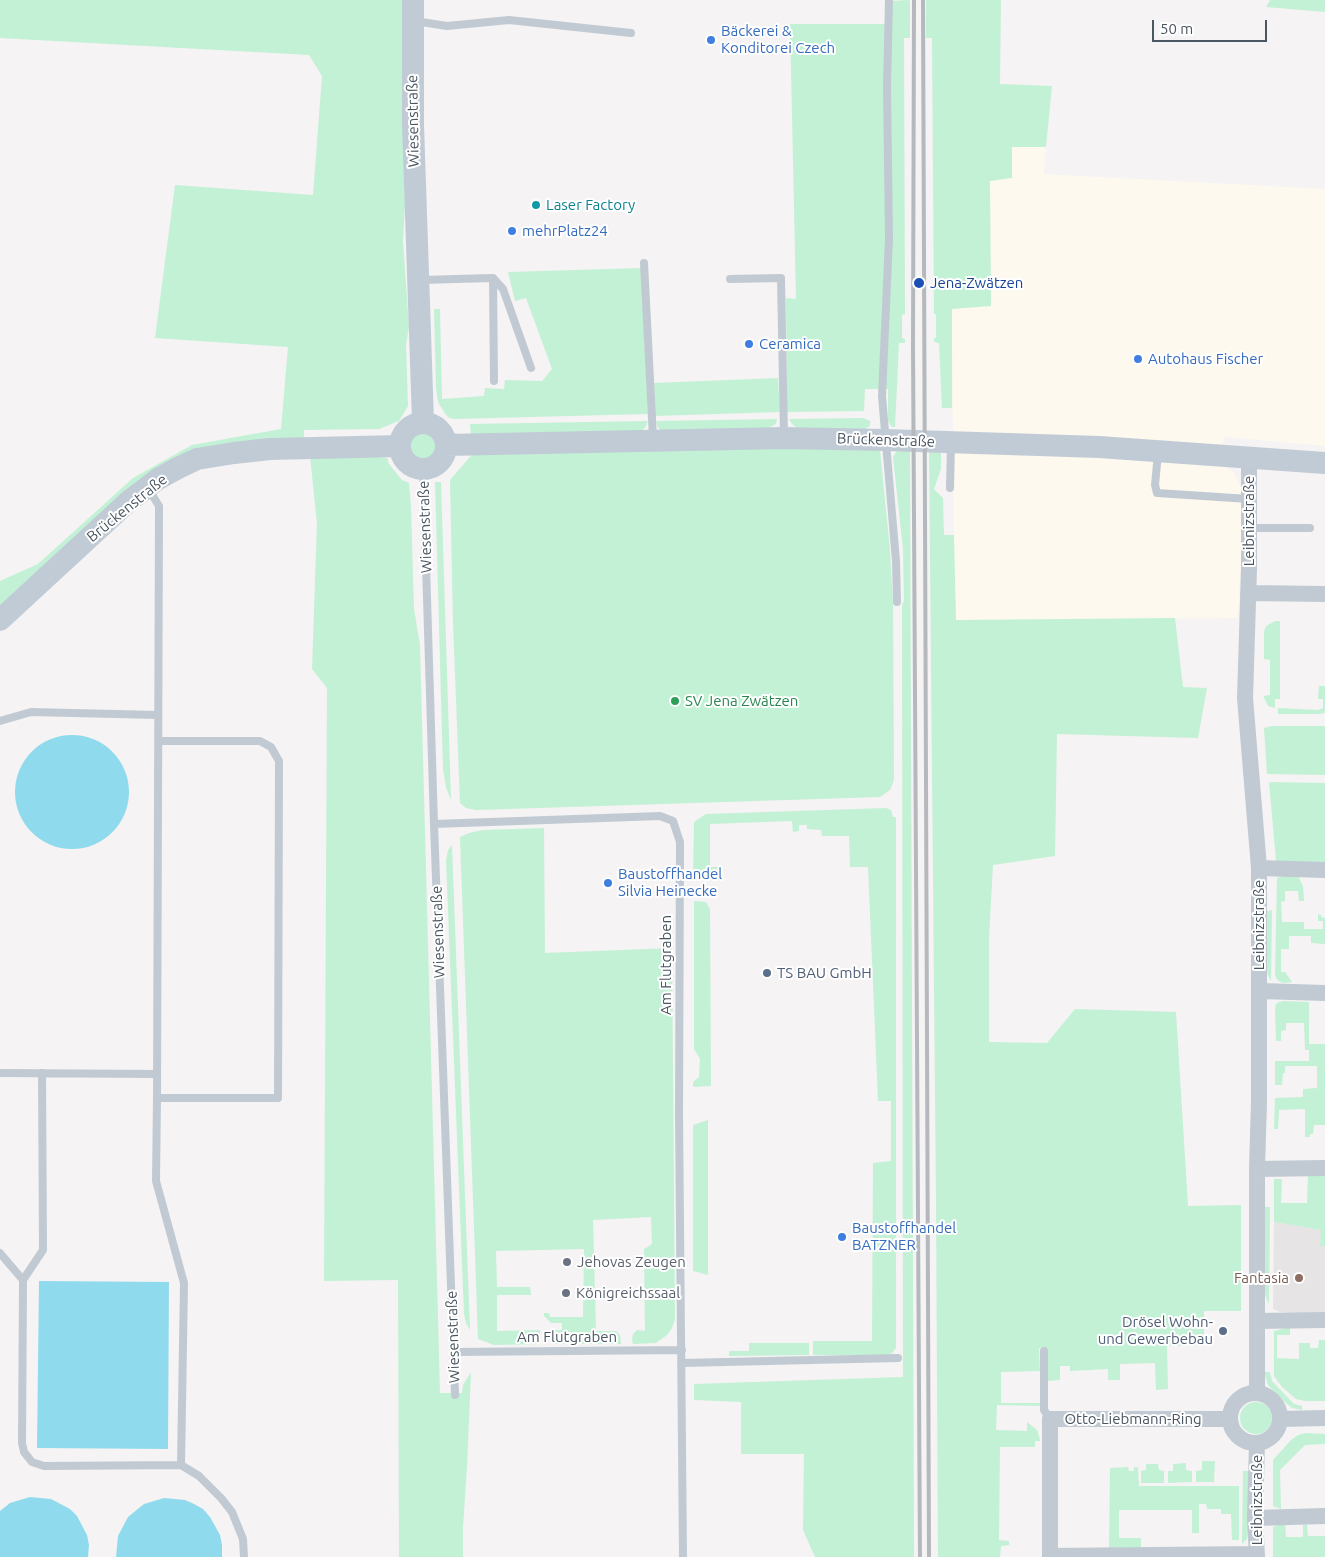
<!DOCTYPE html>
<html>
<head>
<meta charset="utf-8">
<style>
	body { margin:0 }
	#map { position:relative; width:1325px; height:1557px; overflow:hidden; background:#f5f3f3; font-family:Ubuntu,sans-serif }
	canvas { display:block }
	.scale { position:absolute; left:1152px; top:20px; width:115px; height:22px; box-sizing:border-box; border:2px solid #4a5661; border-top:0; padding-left:6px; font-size:15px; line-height:18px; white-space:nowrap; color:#4a5661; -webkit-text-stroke:4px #fff; paint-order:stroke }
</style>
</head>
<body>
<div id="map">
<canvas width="1325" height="1557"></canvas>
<div class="scale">50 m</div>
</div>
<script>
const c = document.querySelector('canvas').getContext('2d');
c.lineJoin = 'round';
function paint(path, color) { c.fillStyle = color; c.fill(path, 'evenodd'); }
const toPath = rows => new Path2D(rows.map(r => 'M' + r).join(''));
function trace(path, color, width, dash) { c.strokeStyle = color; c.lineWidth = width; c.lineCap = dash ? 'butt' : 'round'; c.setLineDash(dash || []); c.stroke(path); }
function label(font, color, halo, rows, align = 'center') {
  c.font = font + ' Ubuntu,sans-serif'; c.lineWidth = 4; c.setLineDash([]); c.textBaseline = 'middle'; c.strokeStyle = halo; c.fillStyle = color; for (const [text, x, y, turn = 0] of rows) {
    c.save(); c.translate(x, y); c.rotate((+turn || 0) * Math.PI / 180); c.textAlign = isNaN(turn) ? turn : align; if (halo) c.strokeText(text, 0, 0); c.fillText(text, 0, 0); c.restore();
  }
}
const commercial = toPath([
	[1012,147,1046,147,1044,174,1325,189,1325,446,1224,437,1221,463,1234,473,1241,488,1243,512,1238,618,956,621,954,581,952,309,991,305,990,180]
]);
const education = toPath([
	[1274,1222,1322,1230,1320,1245,1325,1246,1325,1314,1280,1312,1273,1309]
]);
const green = toPath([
	[0,0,402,0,402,31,405,205,403,241,409,327,406,345,408,406,399,421,379,429,304,430,304,438,221,445,0,610,0,581,38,564,133,478,192,445,281,429,288,347,155,338,175,185,313,195,322,76,309,55,0,38],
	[910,0,910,38,904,38,905,314,902,315,902,338,905,339,905,343,899,343,895,427,892,427,888,421,888,389,865,389,864,411,787,412,786,298,796,299,790,24,891,24,891,1],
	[926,0,1001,0,1000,84,1052,86,1046,147,1012,147,1012,178,990,181,991,306,952,309,952,408,942,408,939,343,934,342,934,338,936,338,936,314,934,314,932,38,926,38],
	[1270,0,1325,0,1325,12,1266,7],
	[641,268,648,414,453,419,448,417,444,412,438,402,436,388,434,309,440,309,442,399,484,396,485,388,504,389,505,380,542,381,552,369,526,298,515,301,508,272],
	[778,378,780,412,655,416,654,383],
	[863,418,870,421,870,426,863,430,797,428,792,424,789,419],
	[777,419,776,424,767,429,660,430,657,426,656,421],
	[648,421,646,426,642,431,471,436,470,424],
	'409 446a14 14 0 1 1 28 0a14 14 0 1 1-28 0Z',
	[784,445,880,450,890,550,893,602,894,780,890,790,880,797,476,810,466,808,460,803,453,623,450,480,475,451],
	[939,448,941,455,941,469,934,489,943,498,944,535,954,535,956,620,1175,618,1183,687,1207,688,1198,738,1057,734,1055,856,993,865,989,938,989,1042,1047,1043,1075,1009,1176,1012,1188,1206,1241,1205,1241,1311,1204,1311,1204,1345,1167,1346,1168,1389,1156,1390,1155,1363,1120,1364,1120,1380,1108,1380,1108,1369,1070,1371,1070,1366,1060,1366,1060,1380,1047,1381,1047,1348,1039,1348,1040,1371,1001,1372,1001,1403,1040,1403,1040,1406,997,1405,996,1430,1027,1431,1027,1422,1037,1430,1039,1436,1040,1441,1035,1441,1035,1447,1000,1447,999,1540,1009,1541,1009,1545,1001,1546,1000,1557,938,1557,936,1200,929,449],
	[900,449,910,449,914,1557,815,1557,803,1530,804,1454,741,1454,741,1402,694,1400,694,1384,903,1377,902,606,904,600,903,549,893,457,896,452],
	[310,456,365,456,387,458,389,464,402,480,409,483,411,507,414,609,420,645,440,1393,462,1393,463,1385,471,1372,467,1466,463,1527,463,1557,399,1557,398,1280,324,1281,327,688,312,669,317,524],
	[435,482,441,482,451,800,446,787,443,769],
	[1275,621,1280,621,1280,699,1275,699,1275,708,1268,706,1264,698,1264,696,1270,695,1270,660,1264,659,1264,632,1266,626],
	[1319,686,1325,686,1325,713,1319,714,1278,714,1278,708,1318,710,1323,708,1323,699,1318,699],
	[1272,726,1325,726,1325,775,1267,774,1264,728],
	[1269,782,1325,783,1325,863,1276,861],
	[886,808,891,810,893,817,896,817,896,1348,892,1353,888,1355,813,1355,813,1341,872,1341,873,1163,891,1161,891,1101,878,1101,868,867,850,867,849,836,822,836,821,830,807,829,807,825,799,825,799,831,793,832,792,821,710,824,710,867,723,867,721,873,715,877,709,878,693,879,694,822,706,814],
	[544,828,545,953,672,948,675,1319,672,1328,667,1335,656,1343,633,1344,632,1339,633,1334,637,1330,645,1331,644,1249,652,1244,651,1217,593,1220,596,1331,616,1331,620,1335,621,1344,552,1344,551,1330,562,1330,562,1323,551,1323,544,1316,544,1313,549,1313,550,1317,583,1317,584,1249,496,1251,497,1287,530,1287,531,1295,497,1295,497,1331,540,1330,539,1344,494,1345,478,1339,460,837,469,833,483,830],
	[452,845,470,1330,466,1323,464,1314,446,860,448,850],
	[1282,876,1298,876,1303,886,1304,901,1299,901,1298,891,1285,891,1285,901,1281,902,1282,922,1304,922,1304,929,1323,929,1323,921,1318,921,1318,914,1321,915,1321,917,1325,918,1325,944,1311,943,1311,936,1289,936,1289,949,1281,949,1281,972,1285,972,1292,982,1283,983,1279,981,1276,978,1275,974,1277,878],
	[694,901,706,902,710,909,711,1086,693,1087,693,1082,699,1077,700,1059,694,1049],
	[1272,910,1271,981,1267,973,1266,967,1267,911],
	[1284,1001,1309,1002,1309,1044,1325,1044,1325,1125,1314,1125,1313,1134,1310,1134,1310,1137,1305,1137,1305,1109,1279,1110,1278,1129,1274,1129,1275,1098,1303,1097,1303,1089,1317,1088,1317,1066,1285,1066,1285,1073,1283,1073,1282,1085,1275,1085,1275,1061,1309,1061,1309,1050,1305,1050,1304,1023,1286,1023,1286,1030,1281,1031,1281,1041,1276,1041,1275,1010,1276,1004,1279,1002],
	[708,1120,708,1275,693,1271,693,1125],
	[1308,1173,1325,1173,1325,1246,1320,1246,1321,1230,1274,1222,1274,1179,1282,1179,1281,1203,1307,1203],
	[1265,1207,1270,1207,1269,1305,1265,1294,1264,1278],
	[1290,1327,1290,1335,1277,1335,1277,1358,1299,1359,1299,1343,1310,1343,1310,1348,1318,1348,1319,1340,1325,1340,1325,1401,1305,1401,1296,1399,1282,1387,1274,1376,1274,1331],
	[749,1343,809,1343,809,1355,729,1356,729,1351,749,1351],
	[1264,1372,1270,1372,1272,1381,1294,1404,1302,1406,1302,1410,1292,1408,1287,1404,1268,1385],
	'1240 1418a16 16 0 1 1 32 0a16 16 0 1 1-32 0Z',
	[1306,1433,1325,1434,1325,1444,1305,1445,1280,1470,1281,1509,1273,1506,1273,1460,1291,1440,1298,1435],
	[1202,1461,1215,1461,1214,1482,1196,1482,1196,1471,1202,1470],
	[1186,1463,1186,1470,1192,1471,1192,1482,1168,1483,1168,1471,1173,1471,1173,1464],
	[1146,1464,1158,1464,1159,1470,1164,1471,1164,1483,1141,1483,1141,1471,1146,1470],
	[1128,1467,1129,1471,1134,1471,1134,1467,1138,1467,1139,1486,1239,1486,1239,1540,1232,1540,1231,1514,1221,1514,1221,1509,1207,1509,1206,1504,1199,1504,1199,1533,1192,1533,1192,1510,1119,1510,1119,1538,1141,1538,1141,1549,1109,1550,1110,1468],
	[1243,1471,1249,1471,1248,1532,1247,1539,1242,1544],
	[1285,1522,1286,1537,1303,1537,1303,1525,1307,1525,1308,1536,1325,1536,1325,1557,1273,1557,1273,1527]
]);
const water = toPath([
	'15 792a57 57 0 1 1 114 0a57 57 0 1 1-114 0Z',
	[39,1281,169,1282,168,1449,37,1448],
	[30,1497,51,1499,70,1509,77,1516,87,1535,89,1545,88,1557,0,1557,0,1511,10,1503],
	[164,1498,185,1500,194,1504,203,1509,210,1517,220,1535,222,1545,222,1557,116,1557,118,1536,128,1517,144,1504]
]);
const lane = toPath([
	[889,0,887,87,889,238,882,396,896,561,897,602],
	[415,21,447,26,509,20,631,33],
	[644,263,653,438],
	[493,278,494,381],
	[730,279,781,278,784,436],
	[420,280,493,278,503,289,531,368],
	[1158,453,1155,485,1157,493,1249,499],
	[423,469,434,824,455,1395],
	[148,488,159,506,157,1098,156,1181,184,1283,181,1465,199,1476,221,1498,232,1512,243,1539,244,1557],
	[950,488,951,444],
	[1256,528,1310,528],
	[0,721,31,712,158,715],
	[434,824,660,816,673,821,680,842,679,1113,683,1557],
	[0,1073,157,1074],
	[157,1098,278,1098,279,761,271,747,260,741,158,741],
	[0,1253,23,1280,22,1443,24,1452,32,1462,44,1466,181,1465],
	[23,1280,43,1250,42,1073],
	[1044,1351,1044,1410,1050,1419],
	[453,1352,682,1350],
	[682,1363,898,1358]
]);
const street = toPath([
	[1249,459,1249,569,1245,698,1259,868,1259,1102,1257,1169,1257,1392],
	[1248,593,1325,594],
	[1259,868,1325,870],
	[1260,991,1325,993],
	[1257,1169,1325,1168],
	[1257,1321,1325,1320],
	'1230 1418a25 25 0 1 1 50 0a25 25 0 1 1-50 0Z',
	[1230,1419,1050,1419,1050,1556,1257,1554],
	[1281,1419,1325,1418],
	[1255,1518,1325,1516],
	[1257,1557,1255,1518,1257,1443]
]);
const secondary = toPath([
	[413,0,413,125,423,422],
	'400 446a23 23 0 1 1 46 0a23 23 0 1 1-46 0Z',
	[446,445,784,438,885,440,1099,447,1325,463],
	[0,620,129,501,158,479,178,468,197,459,234,453,270,449,400,446]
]);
const rail = toPath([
	[914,0,913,346,920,1557],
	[923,0,929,1557]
]);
const markers = [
	[711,40,5,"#3f7fe0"],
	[536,205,5,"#0f9aa8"],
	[512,231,5,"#3f7fe0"],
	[919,283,6,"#1a4fb4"],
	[749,344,5,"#3f7fe0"],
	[1138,359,5,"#3f7fe0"],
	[675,701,5,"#2e9e5b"],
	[608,883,5,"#3f7fe0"],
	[767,973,5,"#5c6f8a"],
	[842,1237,5,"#3f7fe0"],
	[567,1262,5,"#6b7280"],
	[1299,1278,5,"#8d6e63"],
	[566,1293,5,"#6b7280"],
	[1223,1331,5,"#5c6f8a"]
];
const shopNames = [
	["Bäckerei &",721,31],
	["Konditorei Czech",721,48],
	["mehrPlatz24",522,231],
	["Ceramica",759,344],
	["Autohaus Fischer",1148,359],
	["Baustoffhandel",618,874],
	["Silvia Heinecke",618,891],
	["Baustoffhandel",852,1228],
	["BATZNER",852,1245]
];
const streetNames = [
	["Wiesenstraße",413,121,-91],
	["Brückenstraße",886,440,2],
	["Brückenstraße",127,508,-39],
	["Leibnizstraße",1249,521,-90],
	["Wiesenstraße",425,527,-92],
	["Leibnizstraße",1259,925,-90],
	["Wiesenstraße",438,932,-92],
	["Am Flutgraben",666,965,-90],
	["Wiesenstraße",453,1337,-92],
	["Am Flutgraben",567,1337],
	["Otto-Liebmann-Ring",1133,1419],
	["Leibnizstraße",1257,1500,-90]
];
const cultureNames = [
	["Laser Factory",546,205]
];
const transitNames = [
	["Jena-Zwätzen",930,283]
];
const leisureNames = [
	["SV Jena Zwätzen",685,701]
];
const serviceNames = [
	["TS BAU GmbH",777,973],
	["Drösel Wohn-",1213,1322,"right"],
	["und Gewerbebau",1213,1339,"right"]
];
const worshipNames = [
	["Jehovas Zeugen",577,1262],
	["Königreichssaal",576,1293]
];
const educationNames = [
	["Fantasia",1289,1278]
];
paint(commercial, '#fdf9ef');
paint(education, '#e6e4e5');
paint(green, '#c3f1d5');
paint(water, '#90daee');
trace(lane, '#c1cad2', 8);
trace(street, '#c1cad2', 16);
trace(secondary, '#c1cbd6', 22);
trace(rail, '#b5b8bd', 4);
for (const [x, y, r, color] of markers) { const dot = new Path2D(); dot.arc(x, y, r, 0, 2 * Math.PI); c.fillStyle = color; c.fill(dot); trace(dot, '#fff', 2); }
label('15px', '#366cbe', '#fff', shopNames, 'left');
label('15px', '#4a5661', '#fff', streetNames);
label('15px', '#0d838f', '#fff', cultureNames, 'left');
label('15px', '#164399', '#fff', transitNames, 'left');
label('15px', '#27864d', '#fff', leisureNames, 'left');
label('15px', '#4e5e75', '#fff', serviceNames, 'left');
label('15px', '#5b616d', '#fff', worshipNames, 'left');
label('15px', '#785e54', '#fff', educationNames, 'right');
</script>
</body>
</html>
